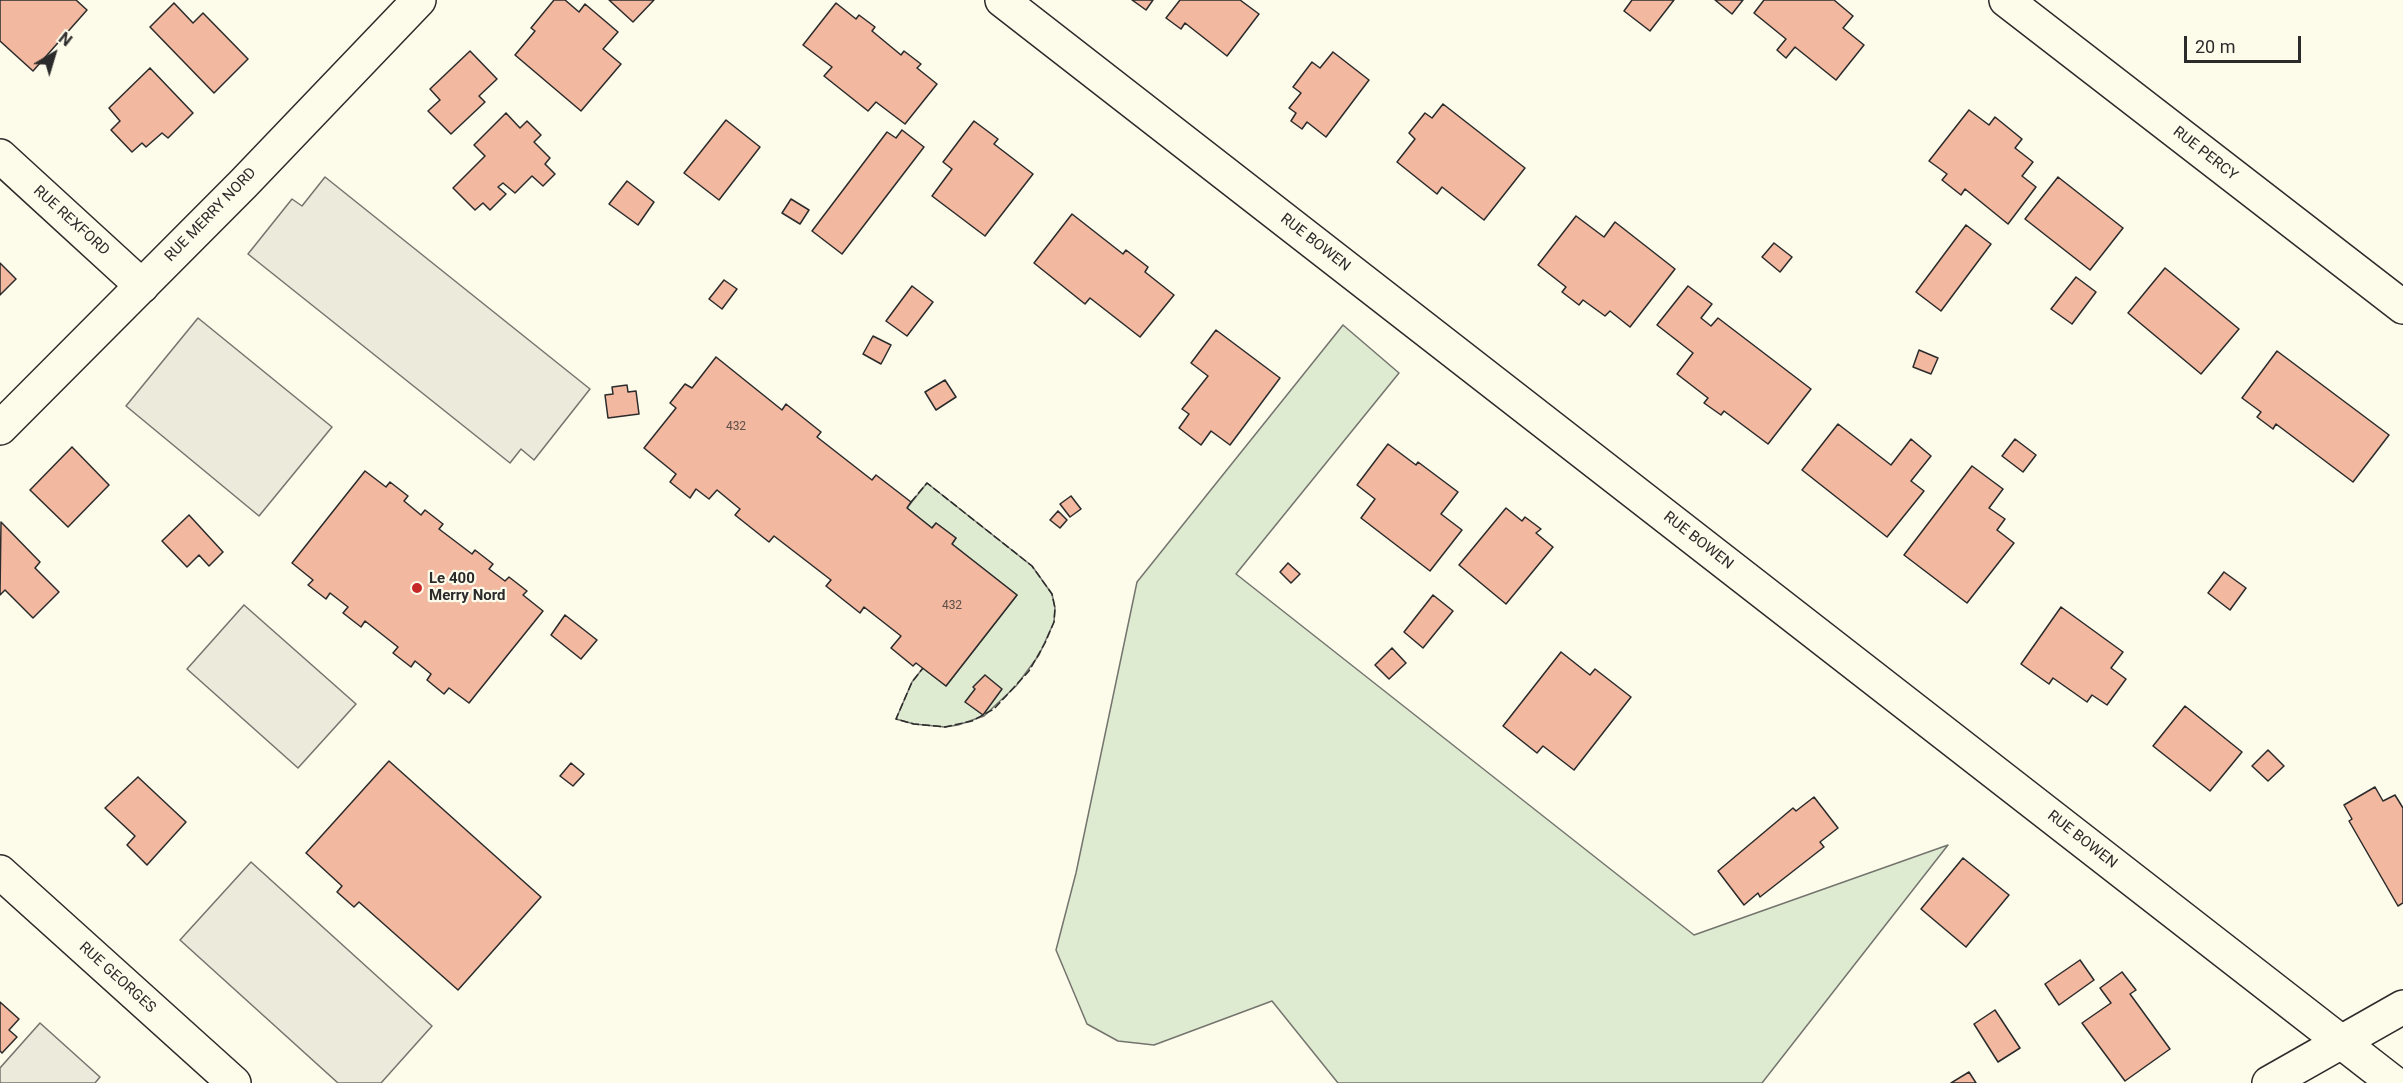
<!DOCTYPE html>
<html>
<head>
<meta charset="utf-8">
<style>
	body { margin:0 }
	#map { position:relative; width:2403px; height:1083px; overflow:hidden; background:#fdfbea; font-family:Roboto,sans-serif }
	canvas { display:block }
	.north { position:absolute; left:24px; top:24px; width:60px; height:60px; -webkit-text-stroke:4px #fdfbea; paint-order:stroke; rotate:38deg; font-size:16px; font-weight:700; line-height:24px; text-align:center; color:#2b2b2b }
	.north::after { content:''; display:block; margin:auto; width:21px; height:27px; background:#2b2b2b; clip-path:polygon(50% 0,100% 100%,50% 72%,0 100%) }
	.scale { position:absolute; left:2184px; top:36px; width:117px; height:27px; box-sizing:border-box; border:3px solid #2b2b2b; border-top:0; padding-left:8px; font-size:18px; line-height:21px; white-space:nowrap; color:#2b2b2b; -webkit-text-stroke:4px #fdfbea; paint-order:stroke }
</style>
</head>
<body>
<div id="map">
<canvas width="2403" height="1083"></canvas>
<div class="north">N</div>
<div class="scale">20 m</div>
</div>
<script>
const c = document.querySelector('canvas').getContext('2d');
c.lineJoin = 'round';
function paint(path, color) { c.fillStyle = color; c.fill(path, 'evenodd'); }
const toPath = rows => new Path2D(rows.map(r => 'M' + r).join(''));
function trace(path, color, width, dash) { c.strokeStyle = color; c.lineWidth = width; c.lineCap = dash ? 'butt' : 'round'; c.setLineDash(dash || []); c.stroke(path); }
function label(font, color, halo, rows, align = 'center') {
  c.font = font + ' Roboto,sans-serif'; c.lineWidth = 4.5; c.setLineDash([]); c.textBaseline = 'middle'; c.strokeStyle = halo; c.fillStyle = color; for (const [text, x, y, turn = 0] of rows) {
    c.save(); c.translate(x, y); c.rotate((+turn || 0) * Math.PI / 180); c.textAlign = isNaN(turn) ? turn : align; if (halo) c.strokeText(text, 0, 0); c.fillText(text, 0, 0); c.restore();
  }
}
const green = toPath([
	[1343,325,1399,373,1236,574,1694,935,1948,845,1762,1083,1338,1083,1272,1001,1154,1045,1118,1041,1087,1024,1056,950,1076,873,1137,582,1343,325],
	[927,483,1032,566,1052,594,1055,608,1054,622,1039,655,1016,686,984,716,958,725,945,727,914,724,896,719,912,682,923,668,946,686,1017,595,952,544,956,538,936,523,932,528,907,508,927,483]
]);
const parking = toPath([
	[325,177,590,389,534,460,521,449,510,463,248,254,292,199,302,206,325,177],
	[198,318,332,427,259,516,126,406,198,318],
	[244,605,356,704,298,768,187,669,244,605],
	[251,862,432,1026,381,1083,338,1083,180,940,251,862],
	[40,1023,100,1077,95,1083,0,1083,0,1068,40,1023]
]);
const building = toPath([
	[0,0,76,0,87,10,33,71,0,41,0,0],
	[554,0,565,0,579,12,585,4,618,32,603,49,621,64,581,111,515,55,535,31,531,28,554,0],
	[609,0,654,0,633,22,609,0],
	[1132,0,1153,0,1146,10,1132,0],
	[1180,0,1240,0,1259,14,1227,56,1185,23,1181,29,1166,18,1180,0],
	[1632,0,1674,0,1650,31,1624,11,1632,0],
	[1715,0,1743,0,1732,14,1715,0],
	[1764,0,1834,0,1853,16,1843,28,1864,45,1836,80,1795,47,1786,58,1777,50,1786,39,1754,13,1764,0],
	[174,3,193,23,203,13,248,59,214,93,150,27,174,3],
	[836,3,856,19,859,15,875,27,872,31,901,55,904,51,921,64,917,68,937,84,905,124,876,102,868,111,824,76,832,67,803,45,836,3],
	[470,51,497,79,479,96,485,102,451,134,428,111,440,100,430,89,470,51],
	[1333,52,1369,80,1326,137,1307,122,1302,129,1291,121,1296,113,1289,108,1301,93,1293,87,1312,62,1320,68,1333,52],
	[150,68,193,113,168,138,162,133,146,147,142,143,132,152,111,130,120,121,109,108,150,68],
	[1443,104,1525,168,1484,220,1442,187,1437,194,1397,162,1415,139,1409,133,1425,113,1432,118,1443,104],
	[1969,110,1989,125,1995,117,2022,139,2015,148,2033,162,2022,176,2036,187,2008,224,1965,189,1961,195,1942,180,1947,174,1929,161,1969,110],
	[506,113,520,128,527,121,541,135,534,142,550,158,545,164,555,174,543,186,532,176,515,193,503,183,498,187,506,194,490,210,483,203,475,210,453,188,485,156,474,145,506,113],
	[726,120,760,147,719,200,684,173,726,120],
	[974,121,998,139,994,144,1033,174,985,236,932,196,952,169,943,162,974,121],
	[902,130,924,147,842,254,812,231,887,132,896,138,902,130],
	[2058,177,2123,228,2090,270,2025,219,2058,177],
	[627,181,654,202,638,225,609,204,627,181],
	[791,199,809,210,800,224,782,213,791,199],
	[1072,214,1123,254,1126,250,1148,267,1145,272,1174,295,1140,337,1090,298,1085,304,1034,263,1072,214],
	[1576,216,1604,237,1615,222,1675,269,1630,327,1610,311,1605,316,1583,300,1579,305,1562,292,1566,287,1538,265,1576,216],
	[1966,225,1991,244,1941,311,1916,292,1966,225],
	[1774,243,1792,257,1780,272,1762,257,1774,243],
	[0,263,16,279,0,295,0,263],
	[2165,268,2239,329,2201,374,2128,313,2165,268],
	[2076,277,2096,292,2072,324,2051,309,2076,277],
	[724,280,737,289,722,309,709,299,724,280],
	[912,286,933,302,907,336,886,321,912,286],
	[1688,286,1712,304,1701,318,1711,326,1718,318,1811,389,1768,444,1724,411,1721,415,1704,403,1708,398,1677,374,1693,353,1657,325,1688,286],
	[1216,330,1280,378,1230,445,1211,431,1201,445,1179,428,1189,414,1182,409,1208,376,1191,363,1216,330],
	[873,336,891,345,881,364,863,354,873,336],
	[1919,350,1938,358,1931,374,1913,367,1919,350],
	[2277,351,2389,435,2353,482,2276,424,2273,429,2257,417,2261,412,2242,398,2277,351],
	[716,357,782,410,786,404,821,432,817,437,872,480,876,475,911,502,907,508,932,528,936,523,956,538,952,544,1017,595,946,686,916,663,913,666,891,648,901,636,864,607,860,613,826,586,831,580,774,536,769,542,735,515,740,509,717,490,709,499,696,489,690,498,670,482,676,474,644,448,676,408,670,403,685,384,692,388,716,357],
	[945,380,956,397,936,410,925,392,945,380],
	[627,385,628,392,636,391,639,414,608,418,605,395,613,394,612,387,627,385],
	[1838,424,1891,465,1911,439,1931,456,1911,481,1924,491,1887,537,1802,470,1838,424],
	[2015,439,2036,455,2023,472,2002,456,2015,439],
	[1388,444,1416,465,1418,462,1458,492,1441,514,1462,530,1430,571,1361,518,1375,499,1357,485,1388,444],
	[72,447,109,485,68,527,30,490,72,447],
	[1972,466,2003,489,1989,508,2005,519,1997,530,2014,543,1967,603,1904,555,1972,466],
	[365,471,386,487,390,482,408,496,404,501,421,515,425,510,443,524,439,529,472,554,475,550,493,564,489,569,505,581,509,577,527,591,523,595,543,611,469,703,449,688,444,694,427,680,431,674,415,661,411,667,393,653,398,647,365,621,361,627,343,613,348,607,330,593,326,599,308,585,313,580,292,563,365,471],
	[1071,496,1081,509,1070,517,1060,504,1071,496],
	[1506,508,1522,521,1525,517,1541,529,1536,533,1553,547,1506,604,1459,565,1506,508],
	[1058,511,1067,520,1060,528,1050,520,1058,511],
	[189,515,223,552,209,566,199,555,187,567,162,541,189,515],
	[1,522,40,562,35,568,59,592,33,618,5,590,0,595,1,522],
	[1288,563,1300,574,1291,583,1280,572,1288,563],
	[2224,572,2246,588,2230,610,2208,593,2224,572],
	[1433,595,1453,611,1423,648,1404,632,1433,595],
	[2061,607,2123,652,2111,668,2126,679,2107,705,2092,695,2087,702,2053,678,2049,684,2021,664,2061,607],
	[565,615,597,640,581,659,551,635,565,615],
	[1392,648,1406,663,1389,679,1375,665,1392,648],
	[1561,652,1590,675,1595,669,1631,697,1574,770,1543,746,1537,753,1503,726,1561,652],
	[985,675,1002,689,983,715,965,702,975,689,973,687,985,675],
	[2185,706,2242,752,2210,791,2153,746,2185,706],
	[2268,750,2284,766,2268,781,2252,766,2268,750],
	[389,761,541,897,458,990,359,902,354,907,337,892,342,886,306,853,389,761],
	[571,763,584,774,573,786,560,776,571,763],
	[138,777,186,822,147,865,127,845,135,836,105,808,138,777],
	[2375,787,2383,801,2395,795,2403,808,2403,903,2398,906,2349,821,2352,819,2344,805,2375,787],
	[1814,797,1838,828,1820,842,1824,847,1760,897,1758,893,1744,905,1718,871,1793,808,1796,811,1814,797],
	[1963,858,2009,895,1966,947,1921,909,1963,858],
	[2080,960,2094,980,2059,1005,2045,984,2080,960],
	[2122,972,2136,990,2130,994,2170,1049,2125,1081,2082,1023,2111,1003,2100,988,2122,972],
	[0,1002,19,1019,9,1030,17,1037,2,1053,0,1051,0,1002],
	[1995,1010,2020,1048,1998,1062,1974,1024,1995,1010],
	[1969,1072,1976,1083,1951,1083,1969,1072]
]);
const street = toPath([
	[2006,0,2403,307],
	[0,156,142,286],
	[0,872,234,1083]
]);
const secondary = toPath([
	[1002,0,2394,1083],
	[0,428,244,183,419,0],
	[2269,1083,2403,1007]
]);
const fence = toPath([
	[911,502,927,483,1032,566,1052,594,1055,608,1054,622,1045,643,1029,671,994,709,972,721,945,727,914,724,896,719,912,682,923,668]
]);
const markers = [
	[417,588,6,"#c62828"]
];
const numberNames = [
	["432",736,427],
	["432",952,606]
];
const streetNames = [
	["RUE PERCY",2205,154,38],
	["RUE MERRY NORD",211,215,-46],
	["RUE REXFORD",71,221,42],
	["RUE BOWEN",1315,243,38],
	["RUE BOWEN",1698,541,38],
	["RUE BOWEN",2082,840,38],
	["RUE GEORGES",117,978,42]
];
const poiNames = [
	["Le 400",429,579],
	["Merry Nord",429,596]
];
paint(green, '#deebd1');
trace(green, '#74746e', 1.5);
paint(parking, '#eceadb');
trace(parking, '#74746e', 1.5);
paint(building, '#f2b8a0');
trace(building, '#2b2b2b', 1.5);
trace(street, '#2b2b2b', 36);
trace(secondary, '#2b2b2b', 36);
trace(street, '#fdfbea', 33);
trace(secondary, '#fdfbea', 33);
trace(fence, '#2b2b2b', 1.5, [8, 3]);
for (const [x, y, r, color] of markers) { const dot = new Path2D(); dot.arc(x, y, r, 0, 2 * Math.PI); c.fillStyle = color; c.fill(dot); trace(dot, '#fdfbea', 2); }
label('12px', '#5d4e48', null, numberNames);
label('15px', '#2b2b2b', '#fdfbea', streetNames);
label('bold 15px', '#2b2b2b', '#fdfbea', poiNames, 'left');
</script>
</body>
</html>
